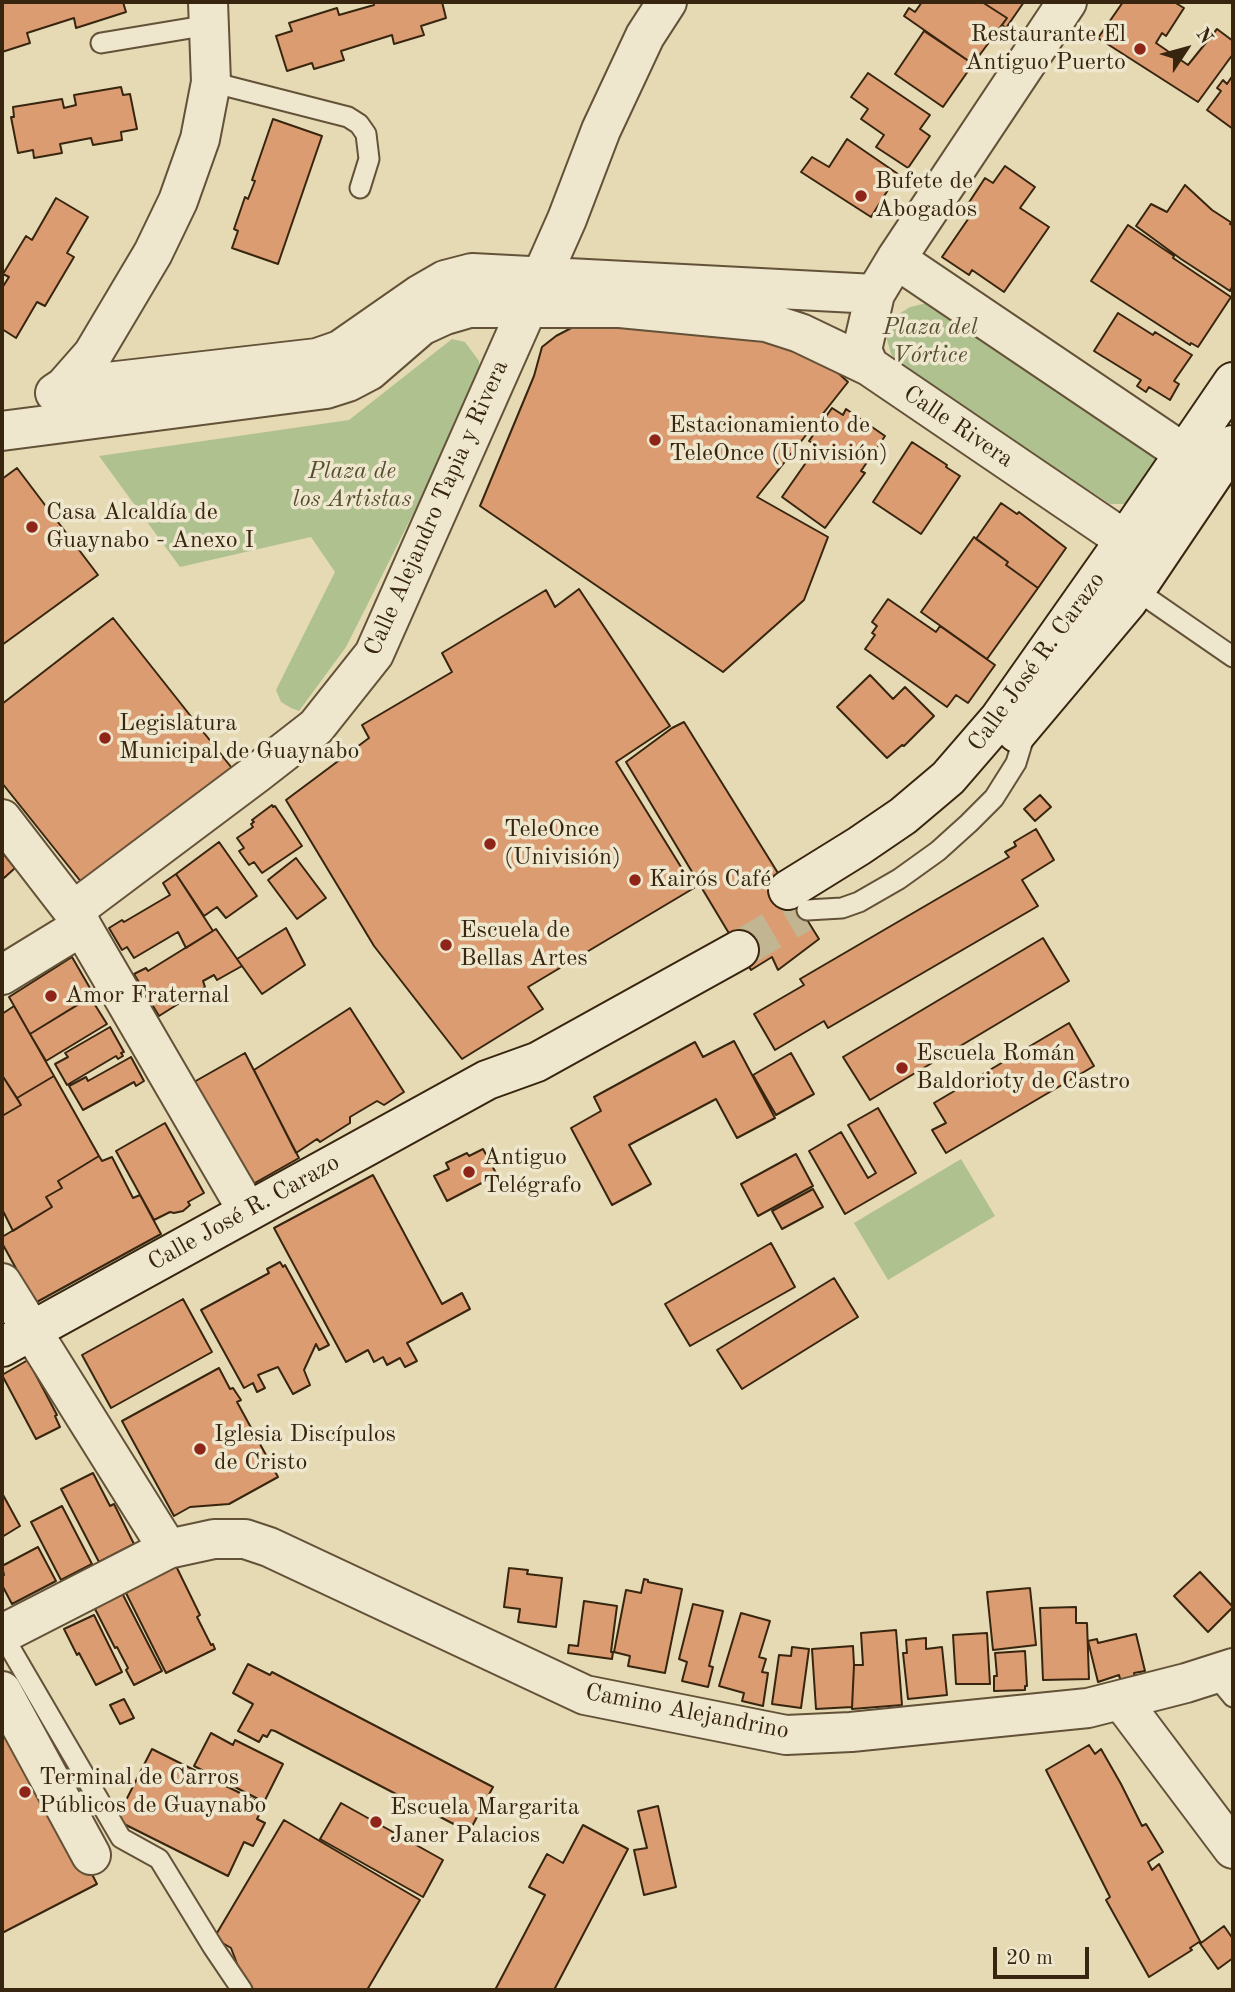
<!DOCTYPE html>
<html>
<head>
<meta charset="utf-8">
<style>
	body { margin:0 }
	#map { position:relative; width:1235px; height:1992px; overflow:hidden; background:#e5dab3; font-family:"Old Standard TT",serif }
	canvas { display:block }
	.frame { position:absolute; inset:0; border:4px solid #38250f; pointer-events:none }
	.north { position:absolute; left:1151px; top:14px; width:70px; height:70px; -webkit-text-stroke:5px #eee7ce; paint-order:stroke; rotate:54deg; font-size:19px; font-weight:700; line-height:28px; text-align:center; color:#38250f }
	.north::after { content:''; display:block; margin:auto; width:24px; height:32px; background:#38250f; clip-path:polygon(50% 0,100% 100%,50% 72%,0 100%) }
	.scale { position:absolute; left:993px; top:1947px; width:96px; height:32px; box-sizing:border-box; border:4px solid #38250f; border-top:0; padding-left:9px; font-size:21px; line-height:24px; white-space:nowrap; color:#38250f; -webkit-text-stroke:5px #eee7ce; paint-order:stroke }
</style>
</head>
<body>
<div id="map">
<canvas width="1235" height="1992"></canvas>
<div class="frame"></div>
<div class="north">N</div>
<div class="scale">20 m</div>
</div>
<script>
const c = document.querySelector('canvas').getContext('2d');
c.lineJoin = 'round';
function paint(path, color) { c.fillStyle = color; c.fill(path, 'evenodd'); }
const toPath = rows => new Path2D(rows.map(r => 'M' + r).join(''));
function trace(path, color, width, dash) { c.strokeStyle = color; c.lineWidth = width; c.lineCap = dash ? 'butt' : 'round'; c.setLineDash(dash || []); c.stroke(path); }
function label(font, color, halo, rows, align = 'center') {
  c.font = font + ' "Old Standard TT",serif'; c.lineWidth = 7; c.setLineDash([]); c.textBaseline = 'middle'; c.strokeStyle = halo; c.fillStyle = color; for (const [text, x, y, turn = 0] of rows) {
    c.save(); c.translate(x, y); c.rotate((+turn || 0) * Math.PI / 180); c.textAlign = isNaN(turn) ? turn : align; if (halo) c.strokeText(text, 0, 0); c.fillText(text, 0, 0); c.restore();
  }
}
const green = toPath([
	[927,303,1156,458,1156,474,1143,496,1126,504,1110,504,900,366,891,354,886,336,894,317,910,307],
	[452,339,465,342,479,361,480,374,471,399,346,647,299,711,291,708,281,702,276,690,335,572,311,537,180,567,99,456,349,420],
	[961,1159,995,1216,888,1280,854,1223]
]);
const building = toPath([
	[2,2,125,2,123,2,126,12,76,28,74,18,27,33,30,43,2,52,2,2],
	[373,2,442,2,446,18,421,26,424,35,394,44,392,35,341,51,344,60,314,69,312,63,287,71,276,36,292,31,289,23,337,8,339,15,374,5,373,2],
	[922,2,982,2,1007,18,973,64,904,16,909,8,915,12,922,2],
	[982,2,1024,2,1006,28,1002,25,1007,18,982,2],
	[1123,2,1174,2,1184,8,1166,36,1162,33,1156,43,1188,65,1217,29,1233,41,1233,54,1198,102,1098,38,1123,2],
	[924,31,973,64,943,107,895,74,924,31],
	[868,73,930,115,920,129,930,136,908,168,876,147,884,135,861,119,868,109,851,97,868,73],
	[1233,75,1233,129,1207,110,1221,91,1217,88,1223,80,1227,84,1233,75],
	[121,87,123,95,130,94,137,129,121,132,122,140,93,145,91,138,60,144,62,153,34,158,33,150,18,153,11,117,14,117,13,107,62,99,64,108,76,105,74,95,121,87],
	[273,119,322,136,278,264,232,248,238,231,234,229,245,197,248,199,255,181,252,180,273,119],
	[847,139,898,174,871,217,801,172,812,157,829,167,847,139],
	[1005,166,1035,187,1020,208,1049,227,1004,292,972,270,969,275,942,257,975,209,968,204,985,178,993,183,1005,166],
	[1185,185,1212,210,1232,223,1230,224,1233,226,1233,285,1230,291,1181,259,1136,226,1151,204,1167,212,1185,185],
	[56,198,88,217,67,253,74,257,45,306,37,302,16,338,2,329,2,288,9,277,3,274,26,236,32,240,56,198],
	[1128,225,1174,256,1173,258,1231,297,1198,347,1191,343,1190,345,1091,281,1128,225],
	[1118,313,1153,335,1155,332,1192,355,1174,381,1179,384,1170,400,1149,387,1146,392,1137,386,1141,380,1094,351,1118,313],
	[596,315,773,325,826,362,848,382,757,497,828,537,804,600,723,672,480,506,534,376,542,347,556,336,596,315],
	[832,408,843,415,846,409,885,436,861,471,865,473,825,528,782,497,812,454,815,456,820,448,809,441,832,408],
	[912,442,947,465,946,467,960,476,921,534,873,502,912,442],
	[17,468,98,575,2,645,2,479,17,468],
	[1001,503,1017,514,1019,512,1066,548,1038,588,1006,565,1008,562,976,539,1001,503],
	[974,537,1008,562,1006,565,1038,588,987,659,921,612,974,537],
	[579,589,670,726,616,762,694,888,528,987,543,1009,462,1059,374,946,286,800,369,738,362,725,452,672,442,653,546,590,555,607,579,589],
	[888,599,936,632,940,626,995,665,968,703,956,695,947,707,865,649,875,635,872,633,877,626,872,622,888,599],
	[113,618,235,772,86,888,2,783,2,704,113,618],
	[870,675,893,699,905,687,934,716,904,746,902,745,887,758,837,707,870,675],
	[684,722,819,939,778,970,772,957,751,970,626,762,672,728,684,722],
	[1040,795,1051,807,1035,821,1024,809,1040,795],
	[272,805,273,807,275,806,302,846,262,873,254,862,249,865,239,851,244,848,237,838,253,827,251,824,254,822,252,820,272,805],
	[1036,829,1054,860,1022,880,1038,906,828,1028,824,1021,775,1050,754,1014,804,985,800,979,1009,857,1005,852,1016,846,1014,842,1036,829],
	[219,842,257,896,226,918,217,907,204,916,176,874,219,842],
	[2,852,15,868,4,878,2,875,2,852],
	[296,858,326,898,297,919,268,880,296,858],
	[176,874,213,931,186,948,178,932,134,958,127,947,122,950,109,928,122,920,124,922,170,895,163,883,176,874],
	[286,928,305,965,262,994,237,959,286,928],
	[216,929,242,966,217,980,214,975,203,981,205,987,159,1016,134,974,146,968,148,971,216,929],
	[1043,938,1069,981,870,1100,843,1057,1043,938],
	[72,957,94,995,30,1034,9,997,72,957],
	[90,997,107,1024,46,1061,30,1034,90,997],
	[14,1006,54,1076,17,1098,2,1075,2,1014,14,1006],
	[350,1008,404,1092,384,1105,377,1101,350,1117,350,1123,320,1142,317,1139,296,1153,254,1070,350,1008],
	[1069,1023,1094,1066,946,1153,932,1130,946,1123,934,1103,1069,1023],
	[110,1027,124,1052,121,1053,123,1056,118,1059,116,1056,67,1085,55,1064,68,1057,65,1053,110,1027],
	[734,1041,775,1118,737,1138,716,1099,629,1145,651,1184,612,1205,571,1128,601,1111,594,1097,695,1042,703,1057,734,1041],
	[245,1053,299,1158,253,1184,194,1082,245,1053],
	[791,1053,814,1094,776,1115,753,1075,791,1053],
	[131,1057,144,1081,136,1086,134,1082,83,1110,69,1086,86,1077,88,1081,131,1057],
	[2,1075,21,1105,2,1116,2,1075],
	[54,1076,99,1156,58,1181,62,1188,46,1197,52,1207,13,1231,2,1209,2,1116,21,1105,17,1098,54,1076],
	[878,1108,916,1173,845,1214,809,1151,841,1132,868,1178,876,1173,848,1125,878,1108],
	[165,1123,204,1193,188,1202,190,1205,183,1211,174,1213,170,1212,154,1220,116,1151,165,1123],
	[483,1149,497,1175,447,1201,434,1176,449,1169,446,1163,467,1153,469,1156,483,1149],
	[796,1154,813,1186,758,1216,741,1184,796,1154],
	[99,1156,102,1161,112,1157,133,1198,140,1195,161,1234,35,1303,2,1243,2,1237,52,1207,46,1197,62,1188,58,1181,99,1156],
	[373,1175,442,1304,462,1293,470,1309,407,1343,417,1361,405,1367,400,1358,387,1365,383,1357,374,1362,368,1350,346,1362,274,1228,373,1175],
	[813,1189,823,1207,782,1229,772,1211,813,1189],
	[771,1243,795,1287,690,1346,665,1304,771,1243],
	[280,1262,283,1267,285,1265,329,1345,319,1350,316,1344,304,1370,310,1385,293,1394,278,1367,258,1375,265,1388,257,1392,253,1383,244,1388,201,1310,269,1273,267,1269,280,1262],
	[834,1278,858,1317,742,1389,717,1350,834,1278],
	[183,1299,212,1352,111,1408,82,1355,183,1299],
	[28,1360,57,1415,55,1416,60,1427,36,1439,2,1375,28,1360],
	[219,1368,230,1389,233,1388,241,1400,237,1402,278,1477,229,1504,190,1507,174,1516,122,1421,219,1368],
	[93,1473,110,1506,114,1504,134,1544,99,1562,61,1489,93,1473],
	[2,1493,20,1526,2,1537,2,1493],
	[62,1506,92,1564,61,1580,31,1522,62,1506],
	[38,1547,56,1581,12,1604,2,1585,2,1576,4,1575,2,1566,38,1547],
	[176,1566,200,1615,197,1617,211,1645,213,1644,215,1649,166,1673,124,1589,176,1566],
	[509,1568,528,1570,527,1574,562,1578,556,1627,518,1622,520,1609,504,1607,509,1568],
	[1200,1572,1233,1607,1208,1632,1174,1596,1200,1572],
	[644,1579,648,1580,648,1582,682,1589,665,1673,628,1666,630,1656,614,1652,626,1590,641,1593,644,1579],
	[1030,1588,1036,1645,993,1650,987,1592,1030,1588],
	[121,1591,162,1671,134,1685,126,1670,128,1668,117,1647,115,1648,93,1605,121,1591],
	[584,1601,617,1606,611,1652,613,1652,612,1659,568,1653,569,1645,578,1646,584,1601],
	[693,1604,723,1611,709,1666,713,1667,708,1687,682,1681,687,1662,679,1659,693,1604],
	[1076,1607,1076,1623,1087,1623,1089,1679,1043,1680,1040,1608,1076,1607],
	[741,1613,770,1621,759,1657,766,1659,762,1672,768,1673,763,1706,742,1701,744,1693,719,1686,741,1613],
	[94,1615,122,1672,96,1685,79,1653,77,1655,64,1629,94,1615],
	[896,1630,902,1705,852,1709,854,1665,863,1665,861,1633,896,1630],
	[987,1633,990,1684,956,1684,953,1635,987,1633],
	[1136,1634,1145,1671,1134,1673,1135,1678,1121,1682,1119,1675,1098,1682,1088,1641,1097,1639,1098,1643,1136,1634],
	[926,1638,926,1649,942,1647,947,1695,908,1699,903,1653,907,1653,906,1640,926,1638],
	[853,1646,854,1665,852,1707,816,1709,812,1649,853,1646],
	[792,1647,809,1649,801,1708,772,1704,779,1655,791,1656,792,1647],
	[1025,1651,1027,1686,1025,1686,1025,1690,994,1691,994,1676,997,1676,995,1653,1025,1651],
	[248,1664,270,1675,272,1672,493,1787,469,1832,275,1731,271,1730,267,1737,263,1735,259,1742,238,1731,253,1704,233,1693,248,1664],
	[2,1699,97,1884,2,1933,2,1699],
	[124,1699,134,1718,120,1724,110,1705,124,1699],
	[211,1733,233,1745,235,1740,283,1764,264,1802,194,1766,211,1733],
	[1089,1745,1095,1754,1101,1749,1121,1784,1142,1826,1146,1824,1163,1852,1148,1862,1152,1870,1159,1864,1201,1943,1224,1926,1233,1939,1233,1958,1218,1969,1199,1942,1190,1948,1192,1950,1149,1977,1106,1900,1110,1897,1046,1770,1089,1745],
	[152,1749,264,1805,257,1819,265,1823,253,1846,244,1842,228,1876,116,1820,152,1749],
	[341,1803,443,1860,423,1897,320,1839,341,1803],
	[658,1806,676,1887,644,1895,634,1850,647,1848,638,1811,658,1806],
	[284,1820,420,1900,367,1990,247,1990,231,1948,214,1938,284,1820],
	[583,1825,628,1849,554,1990,495,1990,545,1895,529,1887,547,1854,563,1863,583,1825]
]);
const secondaryTunnel = toPath([
	[739,950,802,913]
]);
const lane = toPath([
	[101,43,209,25],
	[211,82,348,117,359,124,366,134,369,159,360,188],
	[1136,590,1233,657],
	[807,910,842,908,859,902,899,879,938,851,969,823,994,798,1016,763,1027,727],
	[2,1634,121,1838,159,1859,213,1947,242,1990],
	[1214,1674,1233,1697]
]);
const street = toPath([
	[1067,2,896,259,875,294,862,350,869,366,1125,540,1150,559],
	[896,259,1185,454,1211,469],
	[64,387,317,358,340,350,419,295,445,280,472,273,875,294],
	[55,393,64,387,93,354,153,253,178,201,200,139,211,82,208,2],
	[2,431,326,389,348,382,369,371,421,326,445,315,469,308,620,308,766,322,800,333,869,366],
	[2,819,73,911,247,1210],
	[73,911,257,773,316,727,374,654,567,219,601,130,645,36,667,2],
	[2,975,82,926],
	[2,1283,168,1549],
	[2,1634,168,1549,214,1539,245,1539,269,1547,585,1695,786,1735,851,1732,1088,1708,1186,1683,1233,1668],
	[2,1691,91,1855],
	[1121,1700,1233,1849]
]);
const secondary = toPath([
	[1017,733,1128,601,1233,445],
	[788,890,859,846,903,816,948,778,999,719,1125,540,1233,382],
	[2,1347,487,1080,537,1062,739,950]
]);
const markers = [
	[1140,49,7,"#8f2418"],
	[861,196,7,"#8f2418"],
	[655,440,7,"#8f2418"],
	[32,527,7,"#8f2418"],
	[105,738,7,"#8f2418"],
	[490,844,7,"#8f2418"],
	[635,880,7,"#8f2418"],
	[446,945,7,"#8f2418"],
	[51,996,7,"#8f2418"],
	[902,1068,7,"#8f2418"],
	[469,1172,7,"#8f2418"],
	[200,1449,7,"#8f2418"],
	[25,1792,7,"#8f2418"],
	[376,1822,7,"#8f2418"]
];
const poiNames = [
	["Restaurante El",1126,35,"right"],
	["Antiguo Puerto",1126,63,"right"],
	["Bufete de",875,182],
	["Abogados",875,210],
	["Estacionamiento de",669,426],
	["TeleOnce (Univisión)",669,454],
	["Casa Alcaldía de",46,513],
	["Guaynabo - Anexo I",46,541],
	["Legislatura",119,724],
	["Municipal de Guaynabo",119,752],
	["TeleOnce",504,830],
	["(Univisión)",504,858],
	["Kairós Café",649,880],
	["Escuela de",460,931],
	["Bellas Artes",460,959],
	["Amor Fraternal",65,996],
	["Escuela Román",916,1054],
	["Baldorioty de Castro",916,1082],
	["Antiguo",483,1158],
	["Telégrafo",483,1186],
	["Iglesia Discípulos",214,1435],
	["de Cristo",214,1463],
	["Terminal de Carros",39,1778],
	["Públicos de Guaynabo",39,1806],
	["Escuela Margarita",390,1808],
	["Janer Palacios",390,1836]
];
const parkNames = [
	["Plaza del",930,328],
	["Vórtice",930,356],
	["Plaza de",352,472],
	["los Artistas",352,500]
];
const streetNames = [
	["Calle Rivera",958,427,34],
	["Calle Alejandro Tapia y Rivera",437,508,-66],
	["Calle José R. Carazo",1037,662,-54],
	["Calle José R. Carazo",244,1213,-29],
	["Camino Alejandrino",687,1712,11]
];
paint(green, '#b0c190');
paint(building, '#dc9c71');
trace(building, '#38250f', 2);
trace(secondaryTunnel, '#c2b692', 38, [38, 19]);
trace(lane, '#635238', 23);
trace(street, '#635238', 42);
trace(secondary, '#38250f', 42);
trace(lane, '#eee7ce', 19);
trace(street, '#eee7ce', 38);
trace(secondary, '#eee7ce', 38);
for (const [x, y, r, color] of markers) { const dot = new Path2D(); dot.arc(x, y, r, 0, 2 * Math.PI); c.fillStyle = color; c.fill(dot); trace(dot, '#eee7ce', 2.5); }
label('24px', '#38250f', '#eee7ce', poiNames, 'left');
label('italic 24px', '#564c2f', '#eee7ce', parkNames);
label('24px', '#38250f', '#eee7ce', streetNames);
</script>
</body>
</html>
